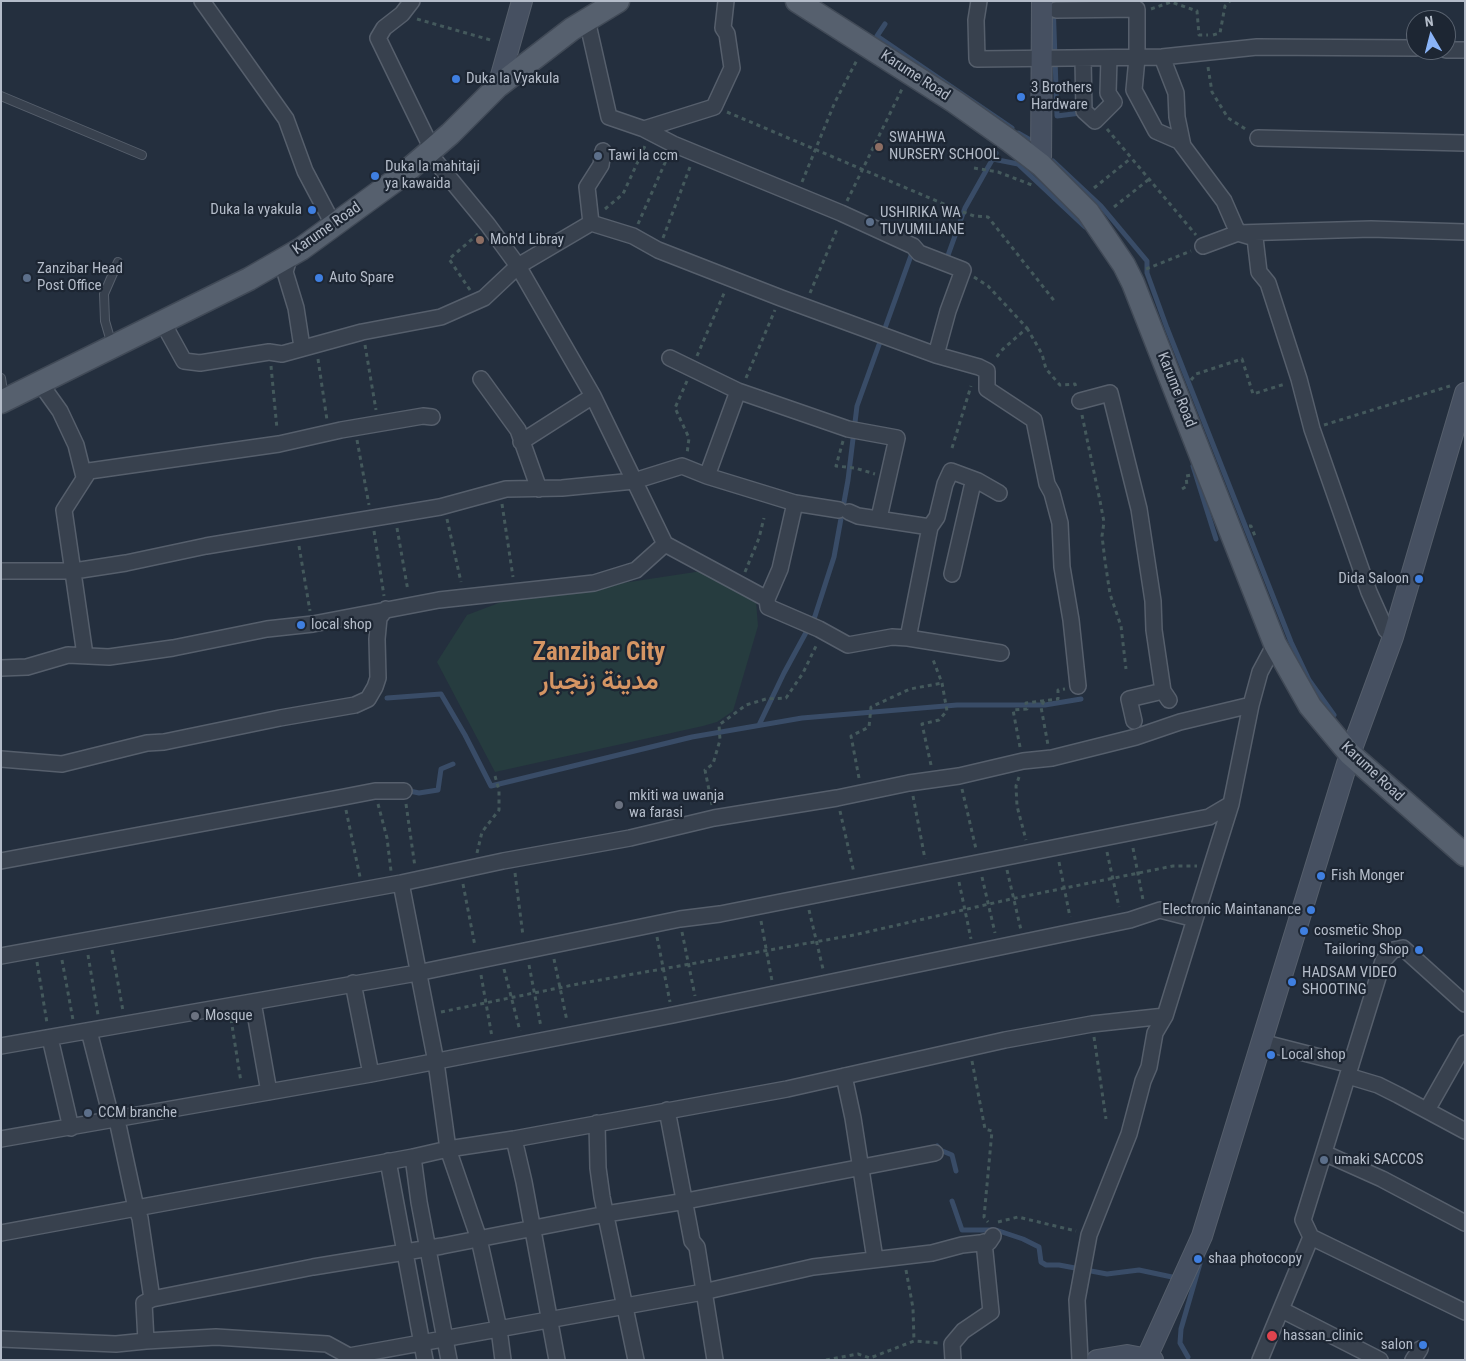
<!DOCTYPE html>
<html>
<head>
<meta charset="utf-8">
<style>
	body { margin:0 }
	#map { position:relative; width:1466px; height:1361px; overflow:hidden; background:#242f3e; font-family:"Roboto Condensed",sans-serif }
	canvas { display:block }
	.frame { position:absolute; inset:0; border:2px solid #b4bcc9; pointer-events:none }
	.north { position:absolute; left:1406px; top:10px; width:50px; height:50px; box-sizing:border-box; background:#1d2633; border:1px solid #59626f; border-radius:50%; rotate:352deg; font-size:14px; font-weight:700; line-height:20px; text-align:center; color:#b4bcc9 }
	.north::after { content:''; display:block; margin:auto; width:18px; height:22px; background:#8ab4f8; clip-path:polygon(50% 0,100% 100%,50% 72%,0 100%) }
</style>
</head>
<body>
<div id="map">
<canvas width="1466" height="1361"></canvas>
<div class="frame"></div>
<div class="north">N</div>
</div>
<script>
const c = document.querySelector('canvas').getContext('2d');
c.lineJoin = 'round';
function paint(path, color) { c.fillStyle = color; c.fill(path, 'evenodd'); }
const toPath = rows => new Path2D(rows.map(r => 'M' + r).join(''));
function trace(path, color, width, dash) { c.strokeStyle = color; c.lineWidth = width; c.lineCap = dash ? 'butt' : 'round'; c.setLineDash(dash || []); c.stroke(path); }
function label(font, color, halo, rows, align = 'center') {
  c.font = font + ' "Roboto Condensed",Vazirmatn,sans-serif'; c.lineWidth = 4.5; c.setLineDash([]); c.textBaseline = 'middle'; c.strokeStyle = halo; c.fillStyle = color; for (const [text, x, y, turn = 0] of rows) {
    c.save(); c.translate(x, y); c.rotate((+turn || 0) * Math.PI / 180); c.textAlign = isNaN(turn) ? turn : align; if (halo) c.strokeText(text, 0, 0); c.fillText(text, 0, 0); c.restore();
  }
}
const green = toPath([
	[702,571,756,601,758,626,733,711,717,722,703,726,495,772,437,662,467,615,504,601]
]);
const stream = toPath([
	[1053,1,1057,116,1081,113],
	[885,24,877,36,1012,128],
	[1018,133,1032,141],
	[993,159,1018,164,1085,227],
	[1053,161,1101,206,1147,261,1147,273,1167,328,1291,642,1309,680,1334,715],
	[944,257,947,258,965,208,996,153],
	[1193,466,1216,539],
	[387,698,441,694,465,735,491,786,692,737,802,718,957,705,1045,705,1081,699],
	[759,725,784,673,815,616,834,557,848,480,857,406,913,250],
	[405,790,419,793,438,790,441,769,453,764],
	[937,1146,940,1150,952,1155,956,1171],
	[952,1201,962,1230,996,1230,1023,1239,1039,1247,1041,1262,1046,1265,1059,1265,1107,1274,1139,1270,1172,1277],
	[1188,1357,1180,1343,1181,1329,1201,1260]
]);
const path = toPath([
	[1151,9,1171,2,1197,11,1199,35,1208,35],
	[417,19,494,41],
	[1213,35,1220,33,1225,6,1230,1],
	[1208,67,1212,92,1228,118,1247,130],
	[727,112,958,210,974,216,988,217,1056,303],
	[1107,129,1196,235],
	[974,168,998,172,1032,185,1034,183],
	[802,182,835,102,857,60],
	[1094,188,1130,159],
	[847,201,902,89],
	[1114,207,1148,180],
	[605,209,623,194,645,146],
	[638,224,668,156],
	[663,238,690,167],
	[1146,269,1191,251],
	[974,277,988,286,1027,328,1003,349,995,359],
	[470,290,449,259,478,234],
	[810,293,838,227],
	[1027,328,1042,354,1046,369,1060,385,1075,384,1076,387],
	[365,345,376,410],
	[697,356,725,291],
	[318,359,327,420],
	[271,366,277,429],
	[746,378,775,310],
	[1191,380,1196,374,1242,359,1253,394,1285,384],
	[687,381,675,408,689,438,687,454],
	[1082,415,1100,501,1104,522,1102,536,1105,561,1110,594,1121,626,1126,669],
	[1324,425,1450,386],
	[357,440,369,505],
	[843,441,836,466,855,468,875,474],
	[952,448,971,386],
	[1182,489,1187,486,1186,476,1191,475],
	[502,504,513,577],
	[447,519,461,582],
	[1249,526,1251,526,1255,536],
	[397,528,408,591],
	[374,531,384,596],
	[299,546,310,611],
	[745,572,759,538,764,518],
	[1044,701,1041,707,1048,745],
	[1020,747,1013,710,1027,709,1026,703,1058,699,1058,690,1065,689],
	[931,765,922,724,939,720,947,711,942,683,932,657],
	[1019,777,1016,786,1017,806,1026,840],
	[859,778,851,736,869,727,871,707,910,689,942,683],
	[962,789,976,849],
	[913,796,925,859],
	[378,804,387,838,391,871],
	[406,804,415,867],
	[712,805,705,770,713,764,720,740,719,725,746,705,766,699,786,698,803,673,817,644],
	[346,810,360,877],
	[840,811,854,873],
	[1133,848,1143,900],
	[1107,852,1119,907],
	[477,853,482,832,499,810,499,790,495,776],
	[1059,862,1070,917],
	[1007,870,1021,930],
	[515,873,523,936],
	[982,877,995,933],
	[959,882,971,939],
	[463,884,475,946],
	[809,910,823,969],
	[761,921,772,981],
	[682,932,695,996],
	[657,937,670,1002],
	[112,950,123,1011],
	[88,955,98,1015],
	[554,959,567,1021],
	[62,960,73,1020],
	[37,962,47,1023],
	[529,965,541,1027],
	[504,969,520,1031],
	[481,975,492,1037],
	[441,1012,583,983,854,935,1011,899,1173,866,1197,866],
	[231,1019,241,1082],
	[1094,1037,1106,1119],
	[972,1061,985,1129,992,1131,984,1217,988,1222],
	[998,1222,1018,1217,1076,1231],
	[906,1270,913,1308,914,1341],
	[826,1360,858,1354,870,1358,914,1341,939,1343]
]);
const lane = toPath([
	[1,96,142,155],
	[112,345,105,321,104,294,118,262],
	[1,378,4,398]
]);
const street = toPath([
	[202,1,286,119,305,171,333,224],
	[412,1,402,14,384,28,378,38,432,149],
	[979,1,976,20,977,59,1162,57,1257,47,1416,48],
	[1056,10,1137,9,1137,58,1134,90,1156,131,1179,141,1183,146],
	[587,20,609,117,644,129,673,144,841,213,913,246,919,253,963,270,948,311,936,355],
	[1446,50,1465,50],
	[1162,57,1176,93,1177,117,1183,146,1224,201,1238,233,1255,238,1259,272,1268,283,1299,379,1312,429,1369,592,1386,630,1393,637],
	[1083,59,1084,111,1095,121,1114,102,1108,93,1109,58],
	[644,129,714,107,732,68,727,34,723,28,726,1],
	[1258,138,1465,143],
	[428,152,488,225,518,266,593,396,665,544,767,599,768,607,819,629,848,645,892,637,908,638,1001,653],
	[591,223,587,187,601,165,603,151],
	[1203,246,1238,233,1371,229,1465,232],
	[290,255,285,272,296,308,302,347],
	[163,323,184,361,200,363,269,352,282,354,362,332,441,317,484,298,518,266,591,223,633,236,658,250,781,298,936,355,979,367,987,371,987,389,1034,420,1047,484,1052,493,1060,523,1062,567,1071,620,1078,686],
	[481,379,518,430,539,489],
	[40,383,60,411,76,445,84,477],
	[738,391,848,429,897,438,879,518],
	[1080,401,1110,393,1139,509,1153,601,1154,630,1163,691,1169,700],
	[521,442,593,396],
	[707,476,795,503],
	[978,481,999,493],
	[849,512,858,516,930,527,908,638],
	[930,527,937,517,945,484,951,471,978,481,972,487,952,574],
	[1,571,74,571,126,563,206,546,440,507,506,489,562,488,634,481,682,466,707,476,738,391,670,358],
	[767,599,780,569,795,503,839,510],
	[85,655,64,510,89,471,279,444,341,430,423,416,432,417],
	[1,668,27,667,68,655,109,657,173,648,267,629,313,624,439,600,594,583,636,570,665,544],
	[1134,721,1129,699,1163,691],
	[1,759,62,764,147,743,164,742,280,718,355,705,368,699,375,687,378,678,377,639,379,618,386,609],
	[1,861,344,797,375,791,404,791],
	[401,883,436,1062,448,1149,479,1239,499,1329,503,1360],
	[1,956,401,883,503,861,630,838,714,818,837,798,909,783,959,776,1023,761,1052,758,1136,737,1180,722,1251,705],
	[353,983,371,1074],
	[253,1002,269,1092],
	[89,1031,110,1113,117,1120,136,1208,140,1218,152,1299],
	[50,1038,71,1128],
	[1261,1042,1351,1065],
	[1,1046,417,973,680,919,720,914,1209,817,1231,804],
	[844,1076,853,1118,875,1259],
	[1348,1076,1378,1085,1398,1095,1465,1131],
	[667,1110,692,1241,697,1247,715,1360],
	[1427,1110,1465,1043],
	[597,1123,598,1168,602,1197,636,1360],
	[1,1139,371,1074,673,1015,1130,920,1160,910,1195,919,1231,804,1251,705,1260,672,1275,644],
	[514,1139,524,1182,557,1360],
	[935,1153,686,1201,606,1214,442,1246,313,1267,152,1299,144,1303,146,1341,216,1337,327,1344,349,1356,703,1292,813,1267,932,1253,962,1245,989,1242,993,1236],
	[1324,1153,1382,1179,1465,1223],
	[413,1157,419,1202,449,1360],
	[388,1161,425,1360],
	[1,1233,413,1157,448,1149,514,1139,787,1089,1005,1040,1092,1024,1165,1016,1195,919],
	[1311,1237,1465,1312],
	[1282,1310,1380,1360],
	[1,1339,116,1344,146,1341],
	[953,1360,952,1344,963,1331,991,1312,984,1242],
	[1080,1360,1077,1300,1089,1235,1129,1134,1143,1081,1149,1067,1155,1033,1165,1016],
	[1260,1360,1311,1237,1303,1220,1383,961,1393,950,1403,948,1465,1004],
	[1413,1360,1420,1349]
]);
const secondary = toPath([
	[498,86,522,1],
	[1041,165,1042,1],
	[1147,1357,1202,1236,1350,754,1393,637,1465,393],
	[1097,1360,1127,1355,1153,1360]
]);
const primary = toPath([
	[797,1,955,102,1010,141,1041,165,1088,212,1124,265,1133,283,1275,644,1310,706,1350,754,1465,855],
	[1,402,249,279,301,249,400,177,450,134,498,86,572,29,618,1]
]);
const markers = [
	[456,79,5,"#3f7fe0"],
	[1021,97,5,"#3f7fe0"],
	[879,147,5,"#8d6e63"],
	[598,156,5,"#5c6f8a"],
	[375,176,5,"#3f7fe0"],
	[312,210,5,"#3f7fe0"],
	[870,222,5,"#5c6f8a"],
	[480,240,5,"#8d6e63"],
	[27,278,5,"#5c6f8a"],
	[319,278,5,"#3f7fe0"],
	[1419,579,5,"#3f7fe0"],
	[301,625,5,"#3f7fe0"],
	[619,805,5,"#6b7280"],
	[1321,876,5,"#3f7fe0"],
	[1311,910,5,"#3f7fe0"],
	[1304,931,5,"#3f7fe0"],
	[1419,950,5,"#3f7fe0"],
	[1292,982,5,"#3f7fe0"],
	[195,1016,5,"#6b7280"],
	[1271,1055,5,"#3f7fe0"],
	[88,1113,5,"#5c6f8a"],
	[1324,1160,5,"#5c6f8a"],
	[1198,1259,5,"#3f7fe0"],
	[1272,1336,6,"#e0444e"],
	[1423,1345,5,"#3f7fe0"]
];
const streetNames = [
	["Karume Road",915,76,33],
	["Karume Road",327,229,-35],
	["Karume Road",1176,390,68],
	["Karume Road",1372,772,43]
];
const poiNames = [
	["Duka la Vyakula",466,79],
	["3 Brothers",1031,88],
	["Hardware",1031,105],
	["SWAHWA",889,138],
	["NURSERY SCHOOL",889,155],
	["Tawi la ccm",608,156],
	["Duka la mahitaji",385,167],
	["ya kawaida",385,184],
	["Duka la vyakula",302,210,"right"],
	["USHIRIKA WA",880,213],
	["TUVUMILIANE",880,230],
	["Moh'd Libray",490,240],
	["Zanzibar Head",37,269],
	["Post Office",37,286],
	["Auto Spare",329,278],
	["Dida Saloon",1409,579,"right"],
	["local shop",311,625],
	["mkiti wa uwanja",629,796],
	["wa farasi",629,813],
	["Fish Monger",1331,876],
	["Electronic Maintanance",1301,910,"right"],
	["cosmetic Shop",1314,931],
	["Tailoring Shop",1409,950,"right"],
	["HADSAM VIDEO",1302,973],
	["SHOOTING",1302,990],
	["Mosque",205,1016],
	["Local shop",1281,1055],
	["CCM branche",98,1113],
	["umaki SACCOS",1334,1160],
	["shaa photocopy",1208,1259],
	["hassan_clinic",1283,1336],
	["salon",1413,1345,"right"]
];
const townNames = [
	["Zanzibar City",599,654],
	["مدينة زنجبار",599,683]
];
paint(green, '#263c3f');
trace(stream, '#394c67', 5);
trace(lane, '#565f6c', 10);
trace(street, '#565f6c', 18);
trace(secondary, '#565f6c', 22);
trace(primary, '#414a57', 25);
trace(path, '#44595c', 3, [4, 4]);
trace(lane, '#38414e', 8);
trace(street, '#38414e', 15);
trace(secondary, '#465061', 20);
trace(primary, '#56606e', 22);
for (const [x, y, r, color] of markers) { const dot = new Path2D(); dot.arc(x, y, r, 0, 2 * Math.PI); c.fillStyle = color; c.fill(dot); trace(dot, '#1d2633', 2); }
label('15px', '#b4bcc9', '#1d2633', streetNames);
label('15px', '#b4bcc9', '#1d2633', poiNames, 'left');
label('bold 25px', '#d59563', '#1d2633', townNames);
</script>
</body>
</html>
